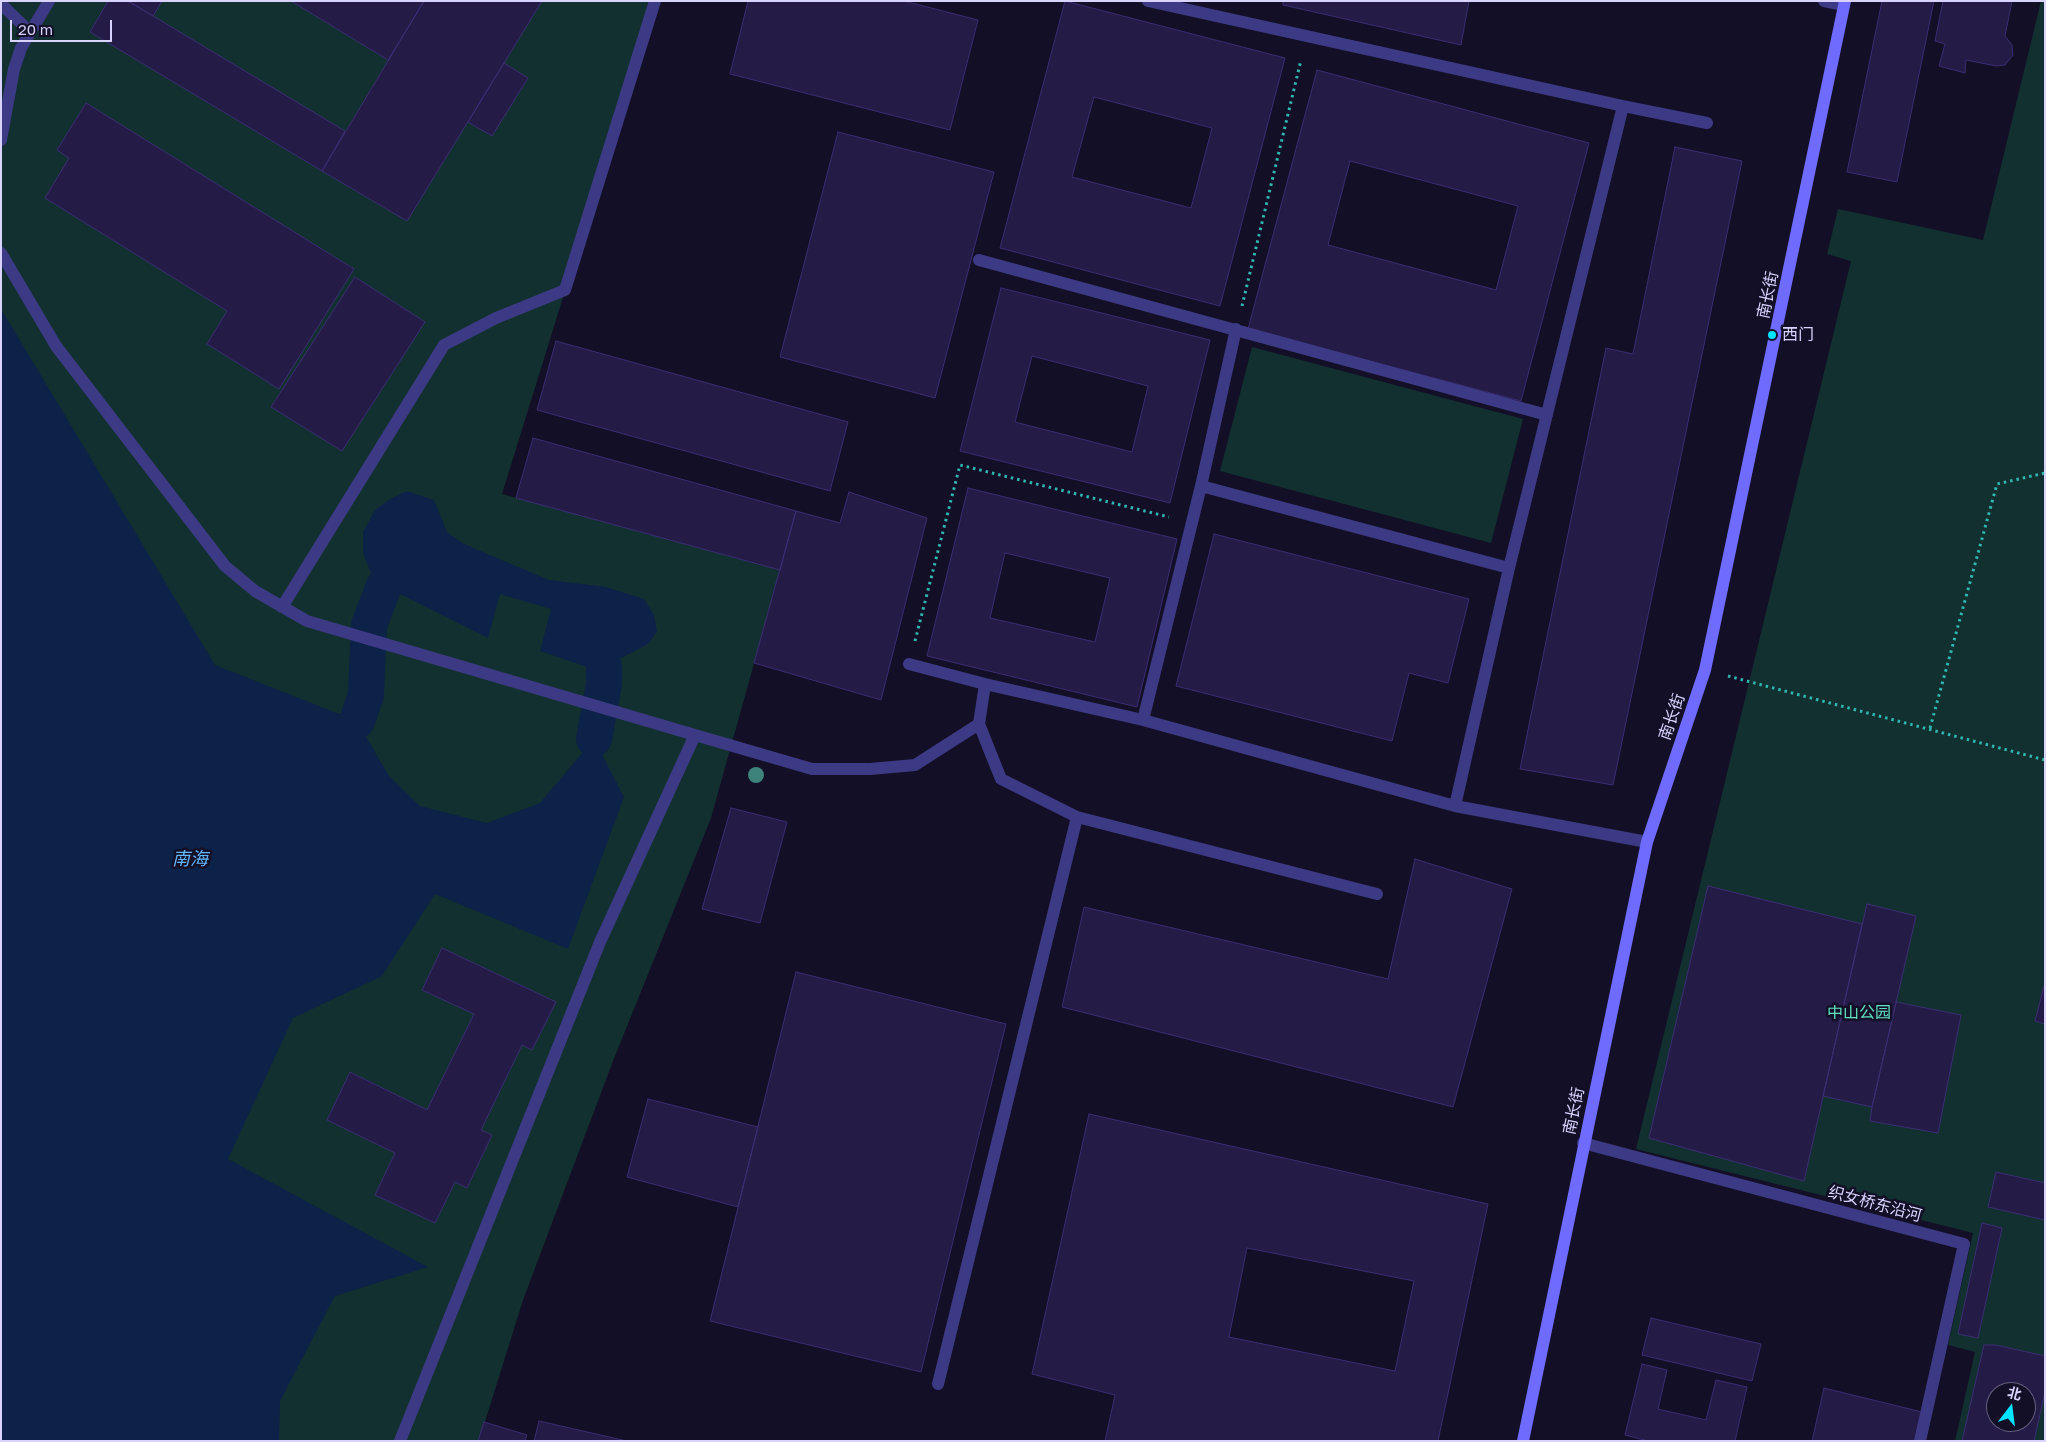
<!DOCTYPE html>
<html>
<head>
<meta charset="utf-8">
<style>
	body { margin:0 }
	#map { position:relative; width:2046px; height:1442px; overflow:hidden; background:#130f26; font-family:"Golos Text","Noto Sans SC",sans-serif }
	canvas { display:block }
	.frame { position:absolute; inset:0; border:2px solid #d9d4ff; pointer-events:none }
	.north { position:absolute; left:1986px; top:1382px; width:50px; height:50px; box-sizing:border-box; background:#130f26; border:1px solid #625e7d; border-radius:50%; rotate:15deg; font-size:14px; font-weight:700; line-height:20px; text-align:center; color:#d9d4ff }
	.north::after { content:''; display:block; margin:auto; width:18px; height:22px; background:#00e5ff; clip-path:polygon(50% 0,100% 100%,50% 72%,0 100%) }
	.scale { position:absolute; left:10px; top:20px; width:102px; height:22px; box-sizing:border-box; border:2px solid #d9d4ff; border-top:0; padding-left:6px; font-size:15px; line-height:18px; white-space:nowrap; color:#d9d4ff; -webkit-text-stroke:4px #130f26; paint-order:stroke }
</style>
</head>
<body>
<div id="map">
<canvas width="2046" height="1442"></canvas>
<div class="frame"></div>
<div class="north">北</div>
<div class="scale">20 m</div>
</div>
<script>
const c = document.querySelector('canvas').getContext('2d');
c.lineJoin = 'round';
function paint(path, color) { c.fillStyle = color; c.fill(path, 'evenodd'); }
const toPath = rows => new Path2D(rows.map(r => 'M' + r).join(''));
function trace(path, color, width, dash) { c.strokeStyle = color; c.lineWidth = width; c.lineCap = dash ? 'butt' : 'round'; c.setLineDash(dash || []); c.stroke(path); }
function label(font, color, halo, rows, align = 'center') {
  c.font = font + ' "Golos Text","Noto Sans SC",sans-serif'; c.lineWidth = 5; c.setLineDash([]); c.textBaseline = 'middle'; c.strokeStyle = halo; c.fillStyle = color; for (const [text, x, y, turn = 0] of rows) {
    c.save(); c.translate(x, y); c.rotate((+turn || 0) * Math.PI / 180); c.textAlign = isNaN(turn) ? turn : align; if (halo) c.strokeText(text, 0, 0); c.fillText(text, 0, 0); c.restore();
  }
}
const green = toPath([
	[1,1,655,1,502,494,780,570,711,818,613,1061,523,1300,479,1441,1,1441],
	[2041,1,2045,1,2045,1441,1955,1441,1975,1352,1948,1345,1973,1233,1636,1149,1851,261,1827,254,1838,209,1983,240],
	[1996,1392,2026,1392,2026,1422,1996,1422],
	[1252,347,1523,419,1491,543,1220,471]
]);
const water = toPath([
	[1,309,215,665,357,721,389,776,420,806,487,823,540,803,594,739,624,797,568,949,435,894,382,976,293,1018,228,1159,428,1267,335,1296,280,1401,279,1441,1,1441],
	[407,491,434,500,447,532,464,544,549,580,606,587,644,599,654,615,657,632,648,644,604,667,590,668,540,651,551,609,500,594,488,638,384,586,370,571,363,553,363,532,375,510,390,499]
]);
const canal = toPath([
	[357,721,366,695,369,625,384,586],
	[594,739,604,684,604,667]
]);
const building = toPath([
	[108,1,128,1,345,131,322,171,90,32,108,1],
	[128,1,162,1,153,16,128,1],
	[291,1,424,1,388,60,291,1],
	[424,1,542,1,407,221,322,171,424,1],
	[748,1,904,1,978,20,950,130,730,74,748,1],
	[1065,1,1285,58,1220,306,1000,248,1065,1],
	[1094,97,1212,128,1191,208,1072,177,1094,97],
	[1283,1,1469,1,1461,45,1283,5,1283,1],
	[1882,1,1934,1,1897,182,1847,172,1882,1],
	[1943,1,2012,1,2005,36,2012,45,2013,55,2005,65,1996,66,1966,60,1965,73,1939,66,1945,44,1935,41,1943,1],
	[504,63,528,78,492,136,468,122,504,63],
	[1317,70,1589,143,1521,401,1248,329,1317,70],
	[1350,161,1518,206,1496,290,1328,245,1350,161],
	[86,103,354,269,279,389,207,344,227,311,45,198,69,158,57,150,86,103],
	[838,132,994,172,935,398,780,357,838,132],
	[1675,147,1742,161,1613,785,1520,769,1606,348,1633,354,1675,147],
	[355,277,425,322,342,451,271,407,355,277],
	[1001,288,1210,340,1170,503,960,451,1001,288],
	[1032,356,1148,386,1132,452,1015,422,1032,356],
	[556,341,848,422,830,491,537,410,556,341],
	[533,438,796,511,780,570,516,498,533,438],
	[968,488,1177,539,1137,707,927,656,968,488],
	[1005,553,1110,578,1095,642,990,618,1005,553],
	[849,492,927,518,881,700,754,663,796,511,840,523,849,492],
	[1214,534,1469,599,1448,683,1409,673,1392,741,1176,686,1214,534],
	[731,808,787,822,760,923,702,909,731,808],
	[1415,859,1512,889,1453,1107,1062,1007,1084,907,1388,979,1415,859],
	[1708,886,1862,924,1804,1181,1649,1138,1708,886],
	[1867,904,1916,916,1872,1107,1823,1096,1867,904],
	[442,948,556,1002,532,1050,522,1045,481,1130,492,1135,467,1188,455,1182,435,1223,375,1195,395,1153,327,1120,350,1072,427,1110,474,1014,422,990,442,948],
	[796,972,1006,1024,921,1372,710,1321,796,972],
	[2044,986,2045,986,2045,1024,2035,1021,2044,986],
	[1896,1002,1961,1015,1938,1133,1870,1121,1872,1107,1896,1002],
	[648,1099,758,1127,738,1207,627,1177,648,1099],
	[1089,1114,1488,1204,1438,1441,1105,1441,1115,1395,1032,1374,1089,1114],
	[1247,1248,1414,1281,1395,1371,1229,1337,1247,1248],
	[1996,1172,2045,1183,2045,1220,1988,1207,1996,1172],
	[1982,1223,2002,1228,1978,1338,1958,1334,1982,1223],
	[1651,1318,1761,1344,1752,1381,1642,1355,1651,1318],
	[1984,1345,1996,1345,2045,1356,2045,1392,2034,1441,1962,1441,1984,1345],
	[1996,1392,2026,1392,2026,1422,1996,1422,1996,1392],
	[1642,1364,1667,1370,1658,1409,1706,1420,1716,1380,1747,1387,1735,1441,1648,1441,1625,1435,1642,1364],
	[1824,1388,1922,1412,1915,1441,1812,1441,1824,1388],
	[539,1421,627,1441,534,1441,539,1421],
	[484,1422,527,1435,525,1441,478,1441,484,1422]
]);
const path = toPath([
	[1242,306,1301,60],
	[915,641,960,465,1169,517],
	[1728,676,2045,760],
	[1930,728,1997,484,2045,473]
]);
const lane = toPath([
	[1148,1,1623,106,1707,123],
	[1,4,30,32],
	[1,140,14,69,21,48,49,1],
	[1,253,56,346,225,566,255,591,307,621,695,735,600,942,400,1441],
	[979,260,1547,415],
	[1201,486,1509,568],
	[282,607,444,345,496,318,565,290,655,1],
	[909,664,985,684,1143,720,1455,806,1647,842],
	[985,684,979,724,1001,779,1077,817,1377,894],
	[1143,720,1201,486,1236,329],
	[695,735,812,769,870,769,915,765,979,724],
	[1455,806,1509,568,1623,106],
	[1583,1143,1964,1244,1920,1441],
	[938,1384,1077,817]
]);
const street = toPath([
	[1824,1,1844,5]
]);
const secondary = toPath([
	[1523,1441,1647,842,1705,670,1845,1]
]);
const trees = [
	[756,775]
];
const markers = [
	[1772,335,5,"#00e5ff"]
];
const streetNames = [
	["南长街",1768,295,-78],
	["南长街",1672,717,-71],
	["南长街",1574,1111,-78],
	["织女桥东沿河",1875,1204,15]
];
const poiNames = [
	["西门",1782,335]
];
const parkNames = [
	["中山公园",1859,1013]
];
const waterNames = [
	["南海",190,859]
];
paint(green, '#12302f');
paint(water, '#0c2248');
trace(canal, '#0c2248', 36);
paint(building, '#241b47');
trace(building, '#3b2d73', 1);
trace(path, '#2fb8b0', 3, [2.5, 4]);
trace(lane, '#3d3a85', 12);
trace(street, '#3d3a85', 12);
trace(secondary, '#6f6bff', 12);
c.fillStyle = '#3d827b';
for (const [x, y] of trees) { c.beginPath(); c.arc(x, y, 8, 0, 2 * Math.PI); c.fill(); }
for (const [x, y, r, color] of markers) { const dot = new Path2D(); dot.arc(x, y, r, 0, 2 * Math.PI); c.fillStyle = color; c.fill(dot); trace(dot, '#130f26', 2); }
label('16px', '#d9d4ff', '#130f26', streetNames);
label('16px', '#d9d4ff', '#130f26', poiNames, 'left');
label('16px', '#5fe0c0', '#130f26', parkNames);
label('italic 18px', '#62b6ff', '#130f26', waterNames);
</script>
</body>
</html>
